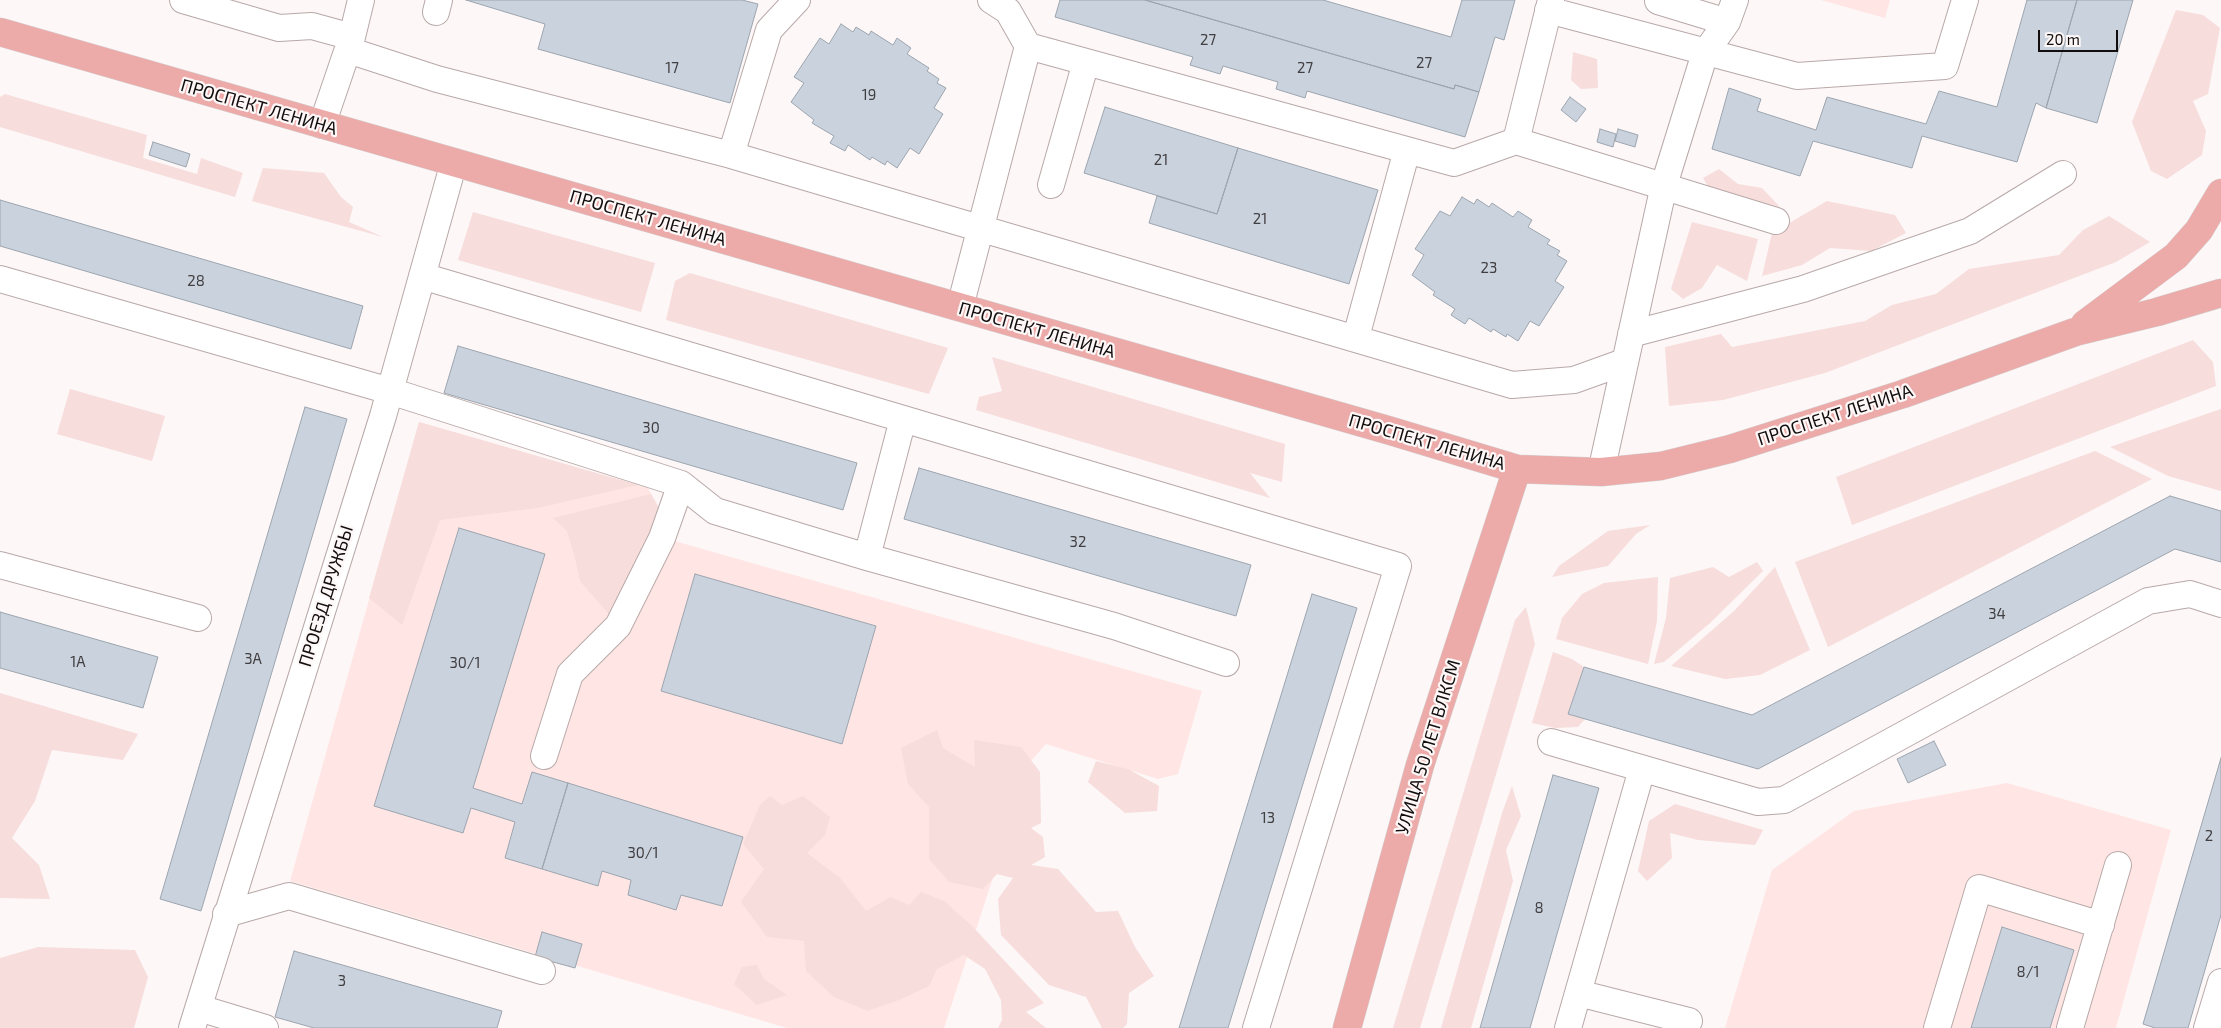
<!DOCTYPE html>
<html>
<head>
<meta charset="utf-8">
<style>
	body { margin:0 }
	#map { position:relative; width:2221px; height:1028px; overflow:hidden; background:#fdf7f7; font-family:"Exo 2",sans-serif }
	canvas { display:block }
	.scale { position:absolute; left:2038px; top:30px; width:80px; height:22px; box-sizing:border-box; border:2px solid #130e0e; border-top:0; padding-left:6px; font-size:15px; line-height:18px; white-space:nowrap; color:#130e0e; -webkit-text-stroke:4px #fdf7f7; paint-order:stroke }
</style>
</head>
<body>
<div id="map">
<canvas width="2221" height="1028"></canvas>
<div class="scale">20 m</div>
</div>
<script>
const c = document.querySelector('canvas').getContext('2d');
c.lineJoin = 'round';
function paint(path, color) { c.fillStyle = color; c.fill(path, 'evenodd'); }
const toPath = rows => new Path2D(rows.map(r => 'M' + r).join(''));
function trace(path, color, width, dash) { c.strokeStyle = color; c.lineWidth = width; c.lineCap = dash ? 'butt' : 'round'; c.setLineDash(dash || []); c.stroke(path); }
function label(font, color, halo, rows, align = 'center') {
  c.font = font + ' "Exo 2",sans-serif'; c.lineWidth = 4.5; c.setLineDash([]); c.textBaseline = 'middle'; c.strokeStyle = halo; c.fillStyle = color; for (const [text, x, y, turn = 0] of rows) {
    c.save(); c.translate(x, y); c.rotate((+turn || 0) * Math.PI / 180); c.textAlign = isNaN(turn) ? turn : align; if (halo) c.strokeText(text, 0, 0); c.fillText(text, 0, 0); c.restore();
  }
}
const built = toPath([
	[1821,0,1890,0,1885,18],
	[419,422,648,488,659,508,650,534,1202,691,1178,774,1158,779,1046,744,1031,761,944,1028,787,1028,290,881],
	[2007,783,2171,830,2116,1028,1725,1028,1772,870,1854,811]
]);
const green = toPath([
	[2176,10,2203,15,2220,28,2208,94,2193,101,2206,131,2202,155,2167,179,2151,171,2132,122],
	[1573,52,1597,59,1598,88,1581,89,1571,80],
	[5,94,147,135,143,158,197,174,201,158,243,173,235,197,0,127,0,97],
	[263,168,324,173,341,197,353,207,349,222,383,237,252,201],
	[1719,169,1738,184,1762,188,1780,207,1710,190,1703,178],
	[1827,201,1895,215,1906,233,1871,251,1830,248,1802,265,1762,276,1772,233],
	[473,212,655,263,641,312,458,260],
	[2109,216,2150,242,2116,262,1825,373,1723,400,1669,406,1665,347,1721,334,1732,347,1865,321,1892,305,1936,294,1969,269,2059,255,2083,230],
	[1692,222,1758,239,1747,281,1717,265,1702,288,1683,299,1671,289],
	[690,273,948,348,929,394,666,320,675,281],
	[2193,340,2213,362,2216,386,1852,525,1836,477],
	[992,357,1285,444,1282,482,1250,473,1270,498,976,410,979,397,1002,391],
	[70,389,165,416,152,461,57,434],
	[2221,409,2221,491,2168,476,2110,447],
	[419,422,638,485,538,508,440,520,402,625,369,598],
	[2095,451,2152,479,1828,647,1795,562],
	[651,494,659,508,650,534,613,619,580,581,575,558,567,531,553,518],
	[1650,525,1636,534,1608,566,1552,577,1559,566,1608,531],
	[1757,562,1763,571,1710,623,1664,662,1654,664,1666,618,1670,578,1713,567,1729,577],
	[1775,567,1810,650,1760,675,1725,679,1671,666,1734,611],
	[1658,577,1657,621,1648,664,1556,639,1562,618,1582,594,1604,583],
	[1526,607,1535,644,1420,1028,1393,1028,1515,620],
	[1553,652,1572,659,1584,667,1568,714,1585,719,1578,727,1555,728,1532,723],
	[0,693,138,734,123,760,52,750,35,801,12,838,39,865,50,899,0,898],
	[937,730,943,748,975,767,974,740,1021,747,1040,772,1041,823,1031,828,1043,837,1045,857,1031,865,1058,869,1096,912,1118,911,1135,947,1154,976,1129,993,1127,1024,1123,1028,1102,1028,1086,997,1049,985,1001,935,998,899,1013,878,997,874,983,889,949,882,929,859,929,807,908,784,901,748],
	[1096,761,1128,769,1159,786,1157,811,1125,813,1088,782],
	[1512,786,1521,816,1506,850,1513,881,1471,1028,1441,1028,1502,813],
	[770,796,782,805,803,796,830,817,825,835,807,853,840,878,866,911,891,897,909,905,921,892,944,901,973,927,1044,1003,1026,1012,1046,1028,998,1028,1002,1020,1001,1000,985,969,964,955,937,969,929,986,899,1000,868,1011,834,997,806,971,804,941,767,937,741,902,764,869,743,844,760,805],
	[1675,804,1763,830,1755,845,1698,840,1670,833,1672,858,1647,881,1638,871,1649,821],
	[38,947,135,950,148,977,134,1028,0,1028,0,958],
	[757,965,764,979,787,995,757,1005,734,984,742,967]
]);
const building = toPath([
	[466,0,742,0,758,4,730,103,538,49,545,24,466,0],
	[1060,0,1145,0,1454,89,1455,85,1479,92,1465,137,1307,91,1305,98,1276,89,1278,82,1223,66,1220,74,1190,65,1193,57,1055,17,1060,0],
	[1145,0,1323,0,1451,37,1462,0,1515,0,1504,40,1495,37,1479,92,1455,85,1454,89,1145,0],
	[2027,0,2077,0,2046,108,2036,103,2017,162,1922,136,1912,168,1813,141,1800,176,1712,149,1729,88,1761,99,1757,111,1816,130,1827,97,1926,124,1939,91,1997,107,2027,0],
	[2077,0,2133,0,2097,123,2046,108,2077,0],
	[841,24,853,32,856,27,869,35,871,31,893,45,897,38,911,48,907,54,929,68,927,71,939,79,937,83,946,88,934,108,943,114,919,154,910,148,897,168,887,161,885,165,872,157,870,160,848,145,845,151,830,143,834,136,812,123,814,120,791,102,804,83,794,77,820,38,829,44,841,24],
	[1570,97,1586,109,1576,122,1561,110,1570,97],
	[1105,107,1238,148,1217,214,1084,173,1105,107],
	[1600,129,1616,134,1613,147,1597,142,1600,129],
	[1618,129,1638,135,1635,147,1615,141,1618,129],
	[153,142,190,154,186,167,149,155,153,142],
	[1238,148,1378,190,1349,284,1149,223,1157,196,1217,214,1238,148],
	[1462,197,1474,204,1477,199,1489,207,1492,203,1513,217,1518,211,1532,220,1528,227,1550,240,1547,244,1560,251,1557,255,1567,261,1555,281,1564,287,1539,326,1530,321,1518,341,1507,334,1506,337,1493,329,1491,332,1469,318,1465,324,1451,315,1455,309,1433,295,1435,292,1412,275,1424,255,1415,249,1440,211,1450,216,1462,197],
	[0,200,363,306,351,349,0,246,0,200],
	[458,346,857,463,843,510,444,393,458,346],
	[305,407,347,419,201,911,160,899,305,407],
	[919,468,1251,565,1236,616,904,519,919,468],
	[2170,496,2221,511,2221,562,2175,549,1758,769,1568,714,1584,667,1752,715,2170,496],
	[459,528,545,554,473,788,522,804,532,772,568,783,542,869,505,858,515,822,471,808,463,833,374,806,459,528],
	[695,574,876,626,842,744,661,691,695,574],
	[1312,594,1357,608,1228,1028,1179,1028,1312,594],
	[0,612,158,657,143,708,0,668,0,612],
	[1934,741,1946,765,1908,783,1897,759,1934,741],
	[2221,758,2221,915,2188,1028,2155,1028,2143,1024,2221,758],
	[1553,775,1599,788,1530,1028,1480,1028,1553,775],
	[568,783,743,837,722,906,681,895,676,910,628,895,631,880,602,871,598,886,542,869,568,783],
	[2002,927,2074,950,2050,1028,1971,1028,2002,927],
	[542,932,582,944,575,968,535,957,542,932],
	[294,951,502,1011,497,1028,314,1028,275,1017,294,951]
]);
const minor = toPath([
	[183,0,279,28,312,26,352,37],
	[991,0,1008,11,1028,46,1454,163,1516,141,1776,221],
	[1658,1,1727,22],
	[1548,10,1797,76,1945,66,1965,0],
	[436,12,439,0],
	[348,50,437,79,731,155,1512,385,1574,380,1624,362],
	[322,125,352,37,361,0],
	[1516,141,1551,0],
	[731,155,769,30,797,0],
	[1051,185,1086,62],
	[422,276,1398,566,1256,1028],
	[0,279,390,391,681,484,715,511,867,557,1114,626,1226,663],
	[960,307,1028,46],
	[1631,334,1803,289,1970,231,2063,174],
	[1356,337,1407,150],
	[1601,472,1664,185,1705,53,1727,22,1735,0],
	[867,557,903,419],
	[0,565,198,618],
	[1551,742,1758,802,1784,800,2148,601,2190,594,2221,604],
	[544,756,570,674,618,626,662,538,681,484],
	[226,914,289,896,542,971],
	[1578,993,1689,1021],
	[199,1008,265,1028],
	[192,1028,383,416,454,162],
	[1568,1028,1642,769],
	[1937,1028,1979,888,2101,925],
	[2070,1028,2118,865],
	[2207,1028,2221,982]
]);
const major = toPath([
	[0,32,1391,431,1517,469,1601,472,1661,466,1730,449,1903,394,2075,332,2157,312,2221,293],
	[2085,324,2176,256,2199,230,2221,193],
	[1347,1028,1420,765,1517,469]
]);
const numberNames = [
	["27",1208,40],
	["27",1424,63],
	["17",672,68],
	["27",1305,68],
	["19",869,95],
	["21",1161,160],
	["21",1260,219],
	["23",1489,268],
	["28",196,281],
	["30",651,428],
	["32",1078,542],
	["34",1997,614],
	["3А",253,659],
	["1А",78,662],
	["30/1",465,663],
	["13",1268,818],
	["2",2209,836],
	["30/1",643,853],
	["8",1539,908],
	["8/1",2028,972],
	["3",342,981]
];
const streetNames = [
	["ПРОСПЕКТ ЛЕНИНА",259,107,16],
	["ПРОСПЕКТ ЛЕНИНА",648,218,16],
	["ПРОСПЕКТ ЛЕНИНА",1037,330,16],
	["ПРОСПЕКТ ЛЕНИНА",1835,415,-18],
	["ПРОСПЕКТ ЛЕНИНА",1427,442,16],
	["ПРОЕЗД ДРУЖБЫ",326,596,-73],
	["УЛИЦА 50 ЛЕТ ВЛКСМ",1428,747,-73]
];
paint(built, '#ffe6e4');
paint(green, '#f7dddc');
paint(building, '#cad3dd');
trace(building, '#9ca5af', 1);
trace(minor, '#b8a9a8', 28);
trace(major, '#d5d4d4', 29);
trace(minor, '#fff', 26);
trace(major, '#ecaaa9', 28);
label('15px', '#413f42', null, numberNames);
label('18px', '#130e0e', '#fdf7f7', streetNames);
</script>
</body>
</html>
